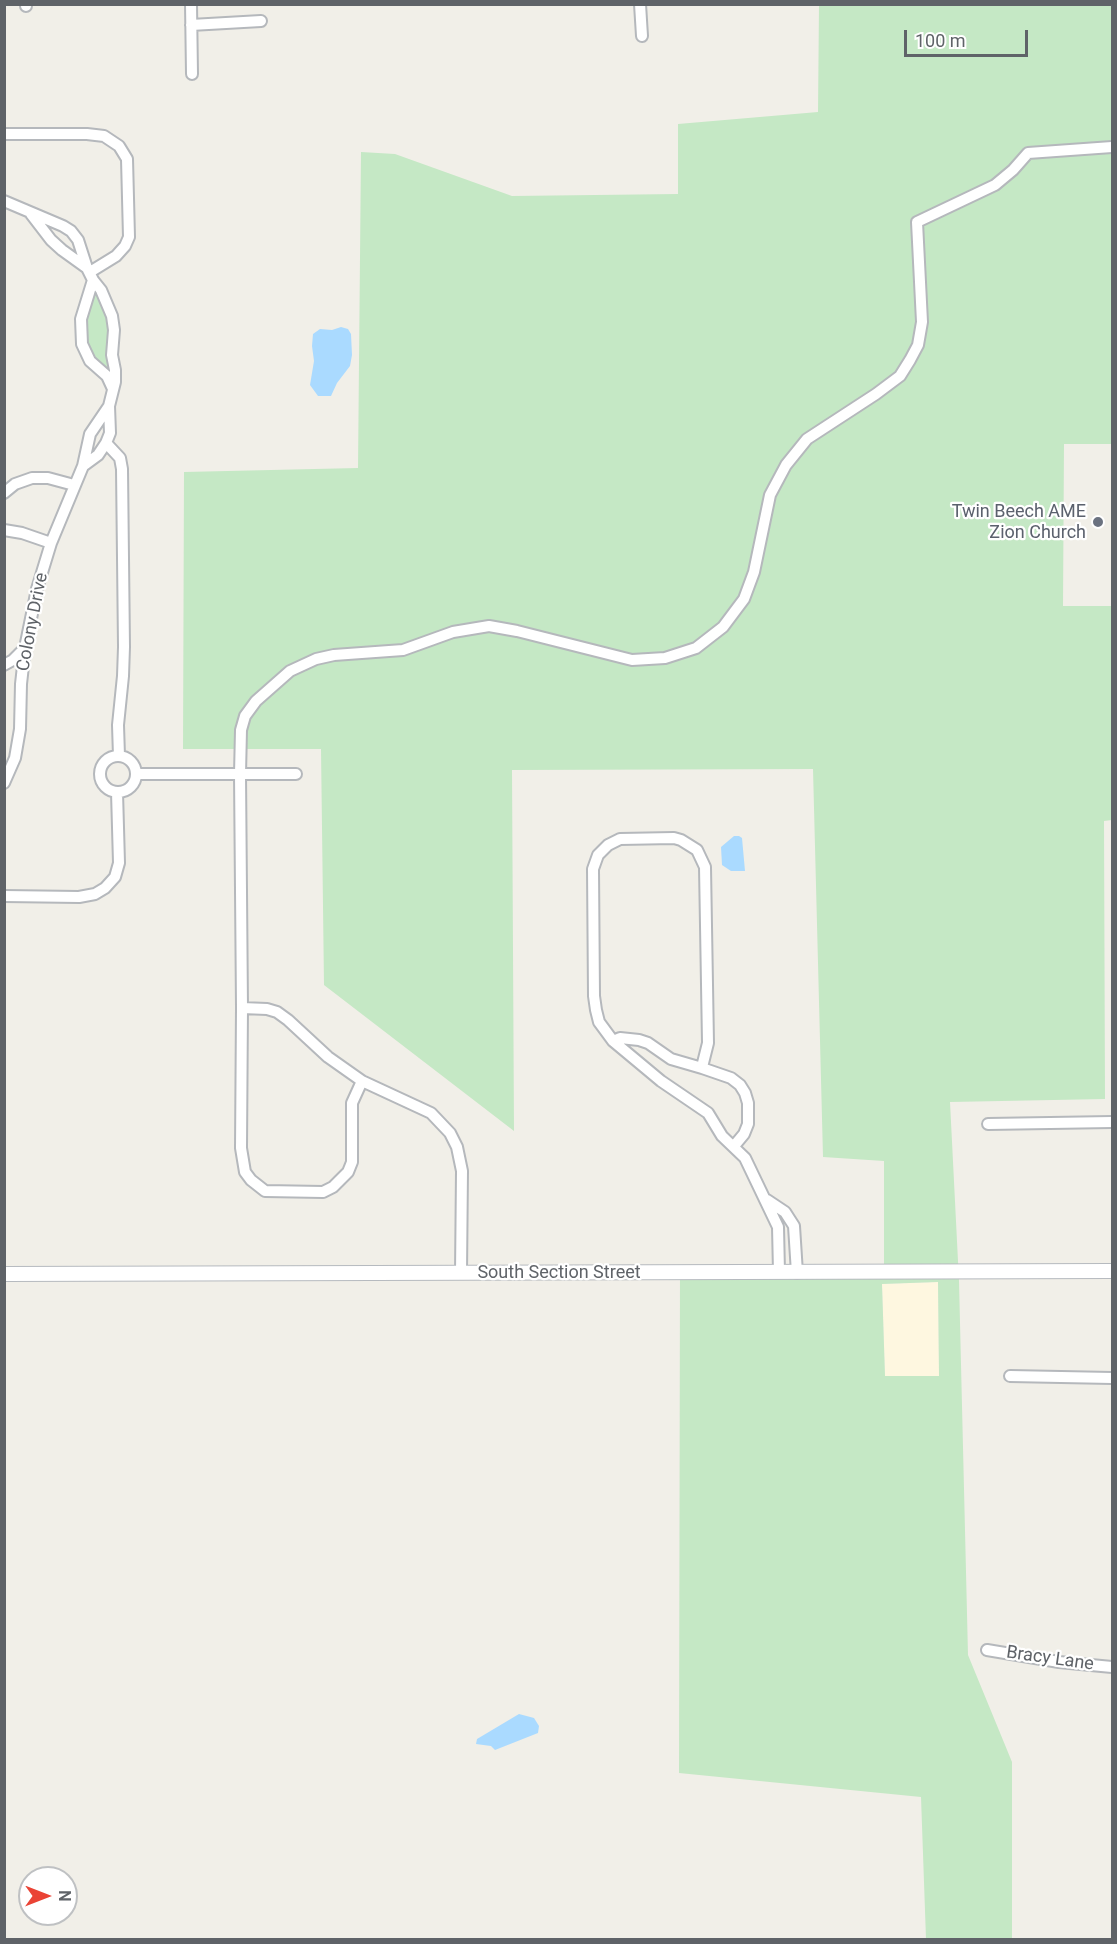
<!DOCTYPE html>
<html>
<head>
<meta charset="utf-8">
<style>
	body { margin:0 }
	#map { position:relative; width:1117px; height:1944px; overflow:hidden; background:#f1efe8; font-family:Roboto,sans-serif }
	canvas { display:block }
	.frame { position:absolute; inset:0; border:6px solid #5f6368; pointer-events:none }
	.north { position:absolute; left:18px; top:1866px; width:60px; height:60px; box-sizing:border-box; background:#fff; border:2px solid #bfc1c3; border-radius:50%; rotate:90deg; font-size:16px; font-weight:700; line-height:24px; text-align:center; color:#5f6368 }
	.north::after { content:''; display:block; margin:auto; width:21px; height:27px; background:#ea4335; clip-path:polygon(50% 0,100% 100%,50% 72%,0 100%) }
	.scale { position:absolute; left:904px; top:30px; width:124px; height:27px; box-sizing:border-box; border:3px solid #5f6368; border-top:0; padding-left:8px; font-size:18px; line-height:21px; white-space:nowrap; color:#5f6368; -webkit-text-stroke:4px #fff; paint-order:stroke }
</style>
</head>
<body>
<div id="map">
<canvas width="1117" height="1944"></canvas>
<div class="frame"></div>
<div class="north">N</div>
<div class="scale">100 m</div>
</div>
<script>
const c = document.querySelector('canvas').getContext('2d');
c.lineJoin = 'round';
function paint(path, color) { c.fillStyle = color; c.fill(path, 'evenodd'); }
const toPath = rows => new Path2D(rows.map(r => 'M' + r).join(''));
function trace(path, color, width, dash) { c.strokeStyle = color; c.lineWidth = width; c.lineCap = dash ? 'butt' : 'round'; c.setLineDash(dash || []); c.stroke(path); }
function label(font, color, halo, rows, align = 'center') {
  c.font = font + ' Roboto,sans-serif'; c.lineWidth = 4.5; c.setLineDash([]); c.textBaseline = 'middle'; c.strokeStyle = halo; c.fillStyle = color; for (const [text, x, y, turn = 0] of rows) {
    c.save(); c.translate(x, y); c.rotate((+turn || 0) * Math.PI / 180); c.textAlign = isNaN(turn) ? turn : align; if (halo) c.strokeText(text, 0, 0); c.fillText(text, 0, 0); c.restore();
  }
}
const commercial = toPath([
	[938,1282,939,1376,885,1376,882,1284]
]);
const green = toPath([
	[819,5,1112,5,1112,444,1064,444,1063,606,1112,606,1112,820,1104,821,1105,1099,950,1102,959,1281,968,1655,1012,1762,1012,1939,926,1939,921,1797,679,1773,680,1266,884,1265,884,1161,823,1157,813,769,512,770,514,1131,324,985,321,749,183,749,184,472,358,468,361,152,395,154,512,196,678,194,678,124,818,112],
	[938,1282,939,1376,885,1376,882,1284],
	[96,290,111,323,111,375,93,361,83,333,83,320,93,291]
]);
const water = toPath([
	[341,327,348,329,351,334,352,355,350,366,337,383,331,396,318,396,310,385,314,361,312,346,313,334,320,329,332,330],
	[734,836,739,836,742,838,745,871,731,871,722,865,721,847],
	[519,1714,534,1718,539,1726,538,1733,495,1750,491,1746,476,1744,477,1739]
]);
const street = toPath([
	[191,4,192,74],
	[640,4,642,36],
	[26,6,26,4],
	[191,25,261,21],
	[4,134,87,134,104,136,119,146,127,159,129,237,125,246,116,256,90,272],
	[4,201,63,226,71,231,78,240,87,268,93,280,101,290,112,316,114,330,112,355,115,370,115,382,109,406,90,434,83,466,51,543,37,589,25,648,21,684,20,729,15,758,4,783],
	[31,214,51,240,62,250,87,268],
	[93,280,81,319,82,344,90,361,107,376,113,389],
	[106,443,120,458,122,469,124,647,123,676,118,725,119,756],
	[83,466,98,455,106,443,110,433,109,406],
	[4,493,15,484,32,478,48,478,74,485],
	[4,530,22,533,51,543],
	[4,665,13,660,25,648],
	'100 774a18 18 0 1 1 36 0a18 18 0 1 1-36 0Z',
	[136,774,296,774],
	[4,896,79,897,95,894,105,888,115,877,119,863,117,792],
	[242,1008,240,774,241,730,245,716,256,701,290,671,316,659,334,655,403,650,453,632,489,626,517,631,632,660,665,658,696,648,723,627,744,599,754,572,770,495,786,465,807,439,876,394,900,376,910,360,918,345,922,322,917,222,995,185,1013,170,1028,153,1112,147],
	[613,1041,620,1038,639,1040,648,1043,671,1059,702,1068,703,1063,708,1043,705,867,697,850,681,840,674,838,620,839,608,845,598,855,593,869,594,996,596,1010,599,1022,613,1041,661,1081,708,1113,722,1136,745,1158,778,1227,779,1272],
	[702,1068,731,1078,740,1085,745,1093,748,1103,748,1124,744,1134,734,1146],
	[362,1081,352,1103,352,1162,348,1172,333,1187,323,1192,265,1191,251,1180,245,1172,241,1148,242,1008,267,1009,277,1012,288,1020,328,1057,362,1081,431,1113,450,1133,457,1147,462,1171,461,1273],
	[988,1124,1112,1122],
	[767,1200,785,1212,794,1226,797,1273],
	[1010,1376,1112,1378],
	[987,1650,1059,1662,1112,1667]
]);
const secondary = toPath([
	[4,1274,1112,1271]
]);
const markers = [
	[1098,522,6,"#6b7280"]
];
const worshipNames = [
	["Twin Beech AME",1086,512],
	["Zion Church",1086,533]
];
const streetNames = [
	["Colony Drive",33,622,-79],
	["South Section Street",559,1273],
	["Bracy Lane",1050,1659,8]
];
paint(commercial, '#fef7e0');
paint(green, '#c5e8c5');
paint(water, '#aadaff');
trace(street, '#b5b8bc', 14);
trace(secondary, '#b6babf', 16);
trace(street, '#fff', 10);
trace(secondary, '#fff', 14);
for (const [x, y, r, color] of markers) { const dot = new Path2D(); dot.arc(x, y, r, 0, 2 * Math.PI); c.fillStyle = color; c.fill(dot); trace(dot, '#fff', 2); }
label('18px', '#5b616d', '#fff', worshipNames, 'right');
label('18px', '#5f6368', '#fff', streetNames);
</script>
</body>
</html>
